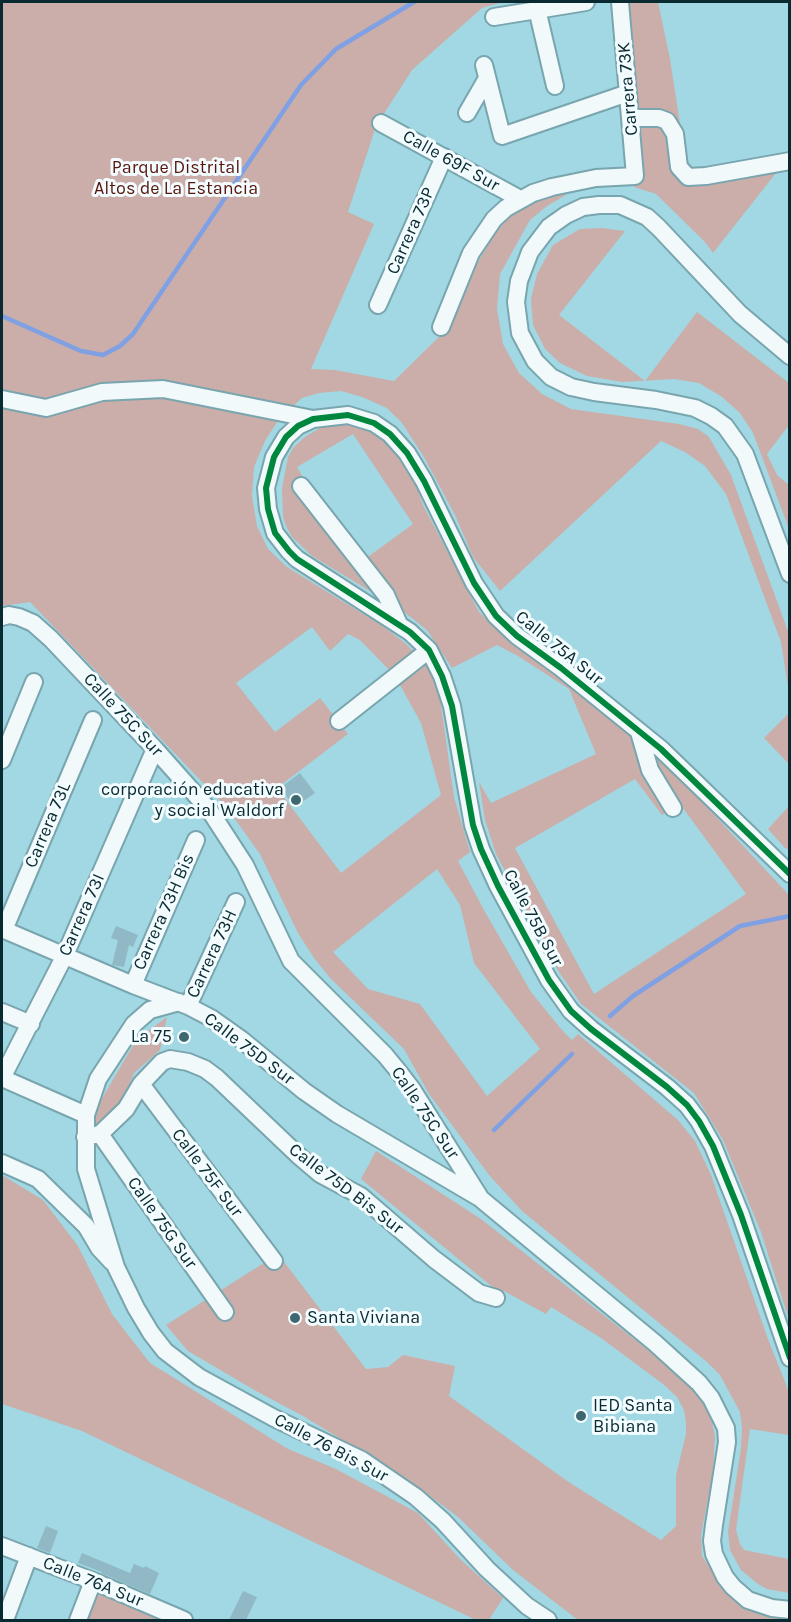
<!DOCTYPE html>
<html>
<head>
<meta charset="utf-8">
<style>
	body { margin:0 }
	#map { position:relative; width:791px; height:1622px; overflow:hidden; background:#a1d8e3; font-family:Karla,sans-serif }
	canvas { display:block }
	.frame { position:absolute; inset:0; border:3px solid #082a30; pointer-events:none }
</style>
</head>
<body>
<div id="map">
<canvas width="791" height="1622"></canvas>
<div class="frame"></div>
</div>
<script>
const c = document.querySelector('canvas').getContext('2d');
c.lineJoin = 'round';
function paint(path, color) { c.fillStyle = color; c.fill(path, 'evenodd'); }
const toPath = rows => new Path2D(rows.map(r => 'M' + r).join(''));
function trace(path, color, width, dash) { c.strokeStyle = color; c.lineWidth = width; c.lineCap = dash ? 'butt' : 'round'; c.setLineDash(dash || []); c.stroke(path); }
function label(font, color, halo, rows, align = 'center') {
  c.font = font + ' Karla,sans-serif'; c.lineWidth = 6; c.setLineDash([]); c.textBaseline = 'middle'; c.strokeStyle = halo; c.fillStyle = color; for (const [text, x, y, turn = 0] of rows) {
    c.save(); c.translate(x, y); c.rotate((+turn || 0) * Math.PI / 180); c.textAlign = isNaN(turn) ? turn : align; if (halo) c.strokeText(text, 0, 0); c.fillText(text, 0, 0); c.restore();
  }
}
const green = toPath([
	[2,2,503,2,482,8,412,70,376,126,348,212,374,224,311,369,335,370,394,381,447,329,467,281,492,238,513,212,545,194,578,188,547,206,530,220,500,274,497,309,503,344,519,373,542,394,571,409,679,424,698,429,709,437,731,475,789,634,789,693,781,642,726,494,705,466,685,452,661,441,500,591,473,557,455,515,424,457,402,423,387,408,362,397,341,391,319,393,302,398,279,419,265,441,254,467,252,496,257,526,268,549,287,567,381,625,405,643,426,664,439,691,454,797,470,852,458,861,484,910,531,992,562,1030,572,1040,578,1034,678,1120,695,1141,711,1175,768,1339,789,1392,789,1435,750,1429,736,1530,740,1544,744,1550,789,1559,789,1593,767,1589,758,1584,741,1570,730,1550,728,1532,741,1448,742,1428,740,1412,720,1375,707,1362,522,1211,489,1175,429,1094,404,1049,331,979,314,958,298,933,260,854,227,808,30,602,2,606],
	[312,627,330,651,348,634,360,640,395,676,421,723,441,795,341,873,277,788,348,734,320,698,275,732,236,683],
	[437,869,460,905,474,963,540,1049,487,1096,420,1004,368,989,333,952],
	[633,2,658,2,670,59,689,182,780,168,713,253,705,242,656,194,634,187,620,4],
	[602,228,625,231,559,315,645,381,697,312,789,383,789,425,767,454,777,475,789,485,789,529,753,433,740,413,722,397,699,383,674,379,622,382,587,376,560,363,545,349,533,325,531,299,537,274,553,245,580,229],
	[346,423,371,431,388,442,398,453,414,480,423,505,479,612,503,635,534,659,564,676,662,759,789,895,789,1320,761,1232,723,1140,694,1093,581,1004,559,972,496,854,485,820,479,782,491,803,596,754,569,689,518,656,497,645,452,668,427,630,403,611,312,556,292,537,286,526,283,516,282,488,288,457,294,447,305,437,320,428],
	[353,434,413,524,365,559,317,502,297,467],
	[635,779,662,815,680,804,746,894,594,994,515,848],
	[789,713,789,764,764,738],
	[789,806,789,850,784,847,768,829],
	[167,1017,160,1050,134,1073,118,1112,93,1129,100,1102,132,1047,148,1031],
	[376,1151,481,1219,680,1375,702,1397,710,1414,715,1436,713,1472,701,1535,702,1556,723,1586,789,1616,789,1620,578,1620,513,1570,458,1517,410,1481,303,1416,256,1391,188,1351,166,1325,278,1254,366,1369,388,1367,403,1355,455,1366,449,1396,570,1483,661,1540,676,1526,676,1475,686,1434,686,1422,684,1410,677,1397,663,1384,601,1338,551,1307,546,1314,504,1291,501,1294,361,1179],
	[2,1175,43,1200,78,1246,112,1314,150,1363,288,1449,336,1469,418,1513,460,1559,503,1598,489,1620,476,1620,82,1431,2,1404],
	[96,1588,172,1620,84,1620]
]);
const stream = toPath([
	[2,316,81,351,103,355,120,346,133,334,301,85,336,49,414,2],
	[610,1016,633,996,740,926,790,916],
	[494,1130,572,1054]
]);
const building = toPath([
	[300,773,315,793,295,807,280,788],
	[116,926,138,935,133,947,129,945,124,967,112,965,118,940,111,938],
	[46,1526,58,1531,50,1553,37,1548],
	[82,1553,130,1573,134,1564,144,1568,145,1566,159,1573,150,1594,101,1573,102,1572,78,1563],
	[243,1591,257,1597,246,1620,229,1620]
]);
const minor = toPath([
	[537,9,555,86],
	[494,17,586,2],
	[484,65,502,136,628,93],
	[467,113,486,80],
	[630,118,659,118,667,121,675,134,679,167,688,177,706,176,790,161],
	[381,123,520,199],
	[378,305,444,157],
	[441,327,471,253,494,219,506,208,533,193,552,187,596,178,635,176,620,2],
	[790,356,740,314,659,228,647,217,620,205,599,205,583,207,566,215,549,227,530,252,519,281,516,302,520,333,535,361,551,377,571,387,594,392,656,400,695,408,711,416,725,426,745,454,790,574],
	[2,399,46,408,102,392,163,389,313,419],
	[301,486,386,595,399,624],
	[2,617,9,615,19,617,33,623,51,639,155,749,210,811,245,865,291,961,385,1055,399,1072,412,1089,481,1199,655,1343,699,1383,711,1398,726,1428,727,1442,714,1525,712,1541,714,1554,725,1577,733,1587,748,1600,772,1608,790,1610],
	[339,721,429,650],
	[639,732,650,770,673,808],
	[2,760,34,682],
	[790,874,661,749,561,668,517,636,496,616,474,583,424,481,407,453,390,434,374,423,348,415,313,419,298,426,286,437,274,457,266,488,268,509,275,533,289,551,297,559,410,632,429,650,442,676,452,706,473,825,481,849,498,886,549,980,571,1011,591,1029,667,1087,687,1105,699,1121,713,1146,741,1215,790,1358],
	[2,929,133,985,188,1006,211,1018,242,1040,304,1091,337,1114,478,1197],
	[4,930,93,720],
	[133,985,196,840],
	[179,1002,150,1010,134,1024,98,1079,86,1115,86,1169,116,1267,136,1308,151,1333,165,1351,199,1377,274,1418,362,1460,416,1497,443,1521,487,1569,527,1606,548,1620],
	[188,1006,236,902],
	[2,1012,31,1024],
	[2,1078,65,955,155,749],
	[2,1078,86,1115],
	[141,1084,274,1261],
	[100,1134,225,1312],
	[85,1137,100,1134,126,1109,141,1084,162,1062,170,1059,188,1062,205,1069,217,1078,300,1157,320,1174,361,1196,434,1259,479,1293,496,1298],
	[2,1163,38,1179,86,1226,99,1248,112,1262],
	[2,1546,93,1581,184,1620],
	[5,1620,29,1556],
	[78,1620,93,1581]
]);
const cycleway = toPath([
	[790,874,661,749,561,668,517,636,496,616,474,583,424,481,407,453,390,434,374,423,348,415,313,419,298,426,286,437,274,457,266,488,268,509,275,533,289,551,297,559,410,632,429,650,442,676,452,706,473,825,481,849,498,886,549,980,571,1011,591,1029,667,1087,687,1105,699,1121,713,1146,741,1215,790,1358]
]);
const markers = [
	[296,800,6,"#3e676f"],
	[184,1037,6,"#3e676f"],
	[295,1318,6,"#3e676f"],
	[581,1416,6,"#3e676f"]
];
const streetNames = [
	["Carrera 73K",628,89,-95],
	["Calle 69F Sur",451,161,29],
	["Carrera 73P",411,231,-66],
	["Calle 75A Sur",559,648,39],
	["Calle 75C Sur",123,715,47],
	["Carrera 73L",48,825,-67],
	["Carrera 73H Bis",164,912,-66],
	["Carrera 73I",82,915,-66],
	["Calle 75B Sur",533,918,62],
	["Carrera 73H",212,954,-65],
	["Calle 75D Sur",249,1049,37],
	["Calle 75C Sur",425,1113,56],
	["Calle 75F Sur",207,1173,53],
	["Calle 75D Bis Sur",346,1189,37],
	["Calle 75G Sur",162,1223,55],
	["Calle 76 Bis Sur",331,1448,28],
	["Calle 76A Sur",93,1582,22]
];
const parkNames = [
	["Parque Distrital",176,168],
	["Altos de La Estancia",176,189]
];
const poiNames = [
	["corporación educativa",284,790],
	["y social Waldorf",284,811],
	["La 75",172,1037],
	["Santa Viviana",307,1318,"left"],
	["IED Santa",593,1406,"left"],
	["Bibiana",593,1427,"left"]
];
paint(green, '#cbaea9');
trace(stream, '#7fa1e4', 4.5);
paint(building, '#90b9c5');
trace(minor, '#78a5ae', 20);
trace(minor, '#f1f9fb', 16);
trace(cycleway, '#00873e', 6);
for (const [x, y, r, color] of markers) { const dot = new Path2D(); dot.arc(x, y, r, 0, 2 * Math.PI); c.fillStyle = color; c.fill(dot); trace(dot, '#f3fcfe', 2); }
label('18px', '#082a30', '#f3fcfe', streetNames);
label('18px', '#59140b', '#f3fcfe', parkNames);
label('18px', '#082a30', '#f3fcfe', poiNames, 'right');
</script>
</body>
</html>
